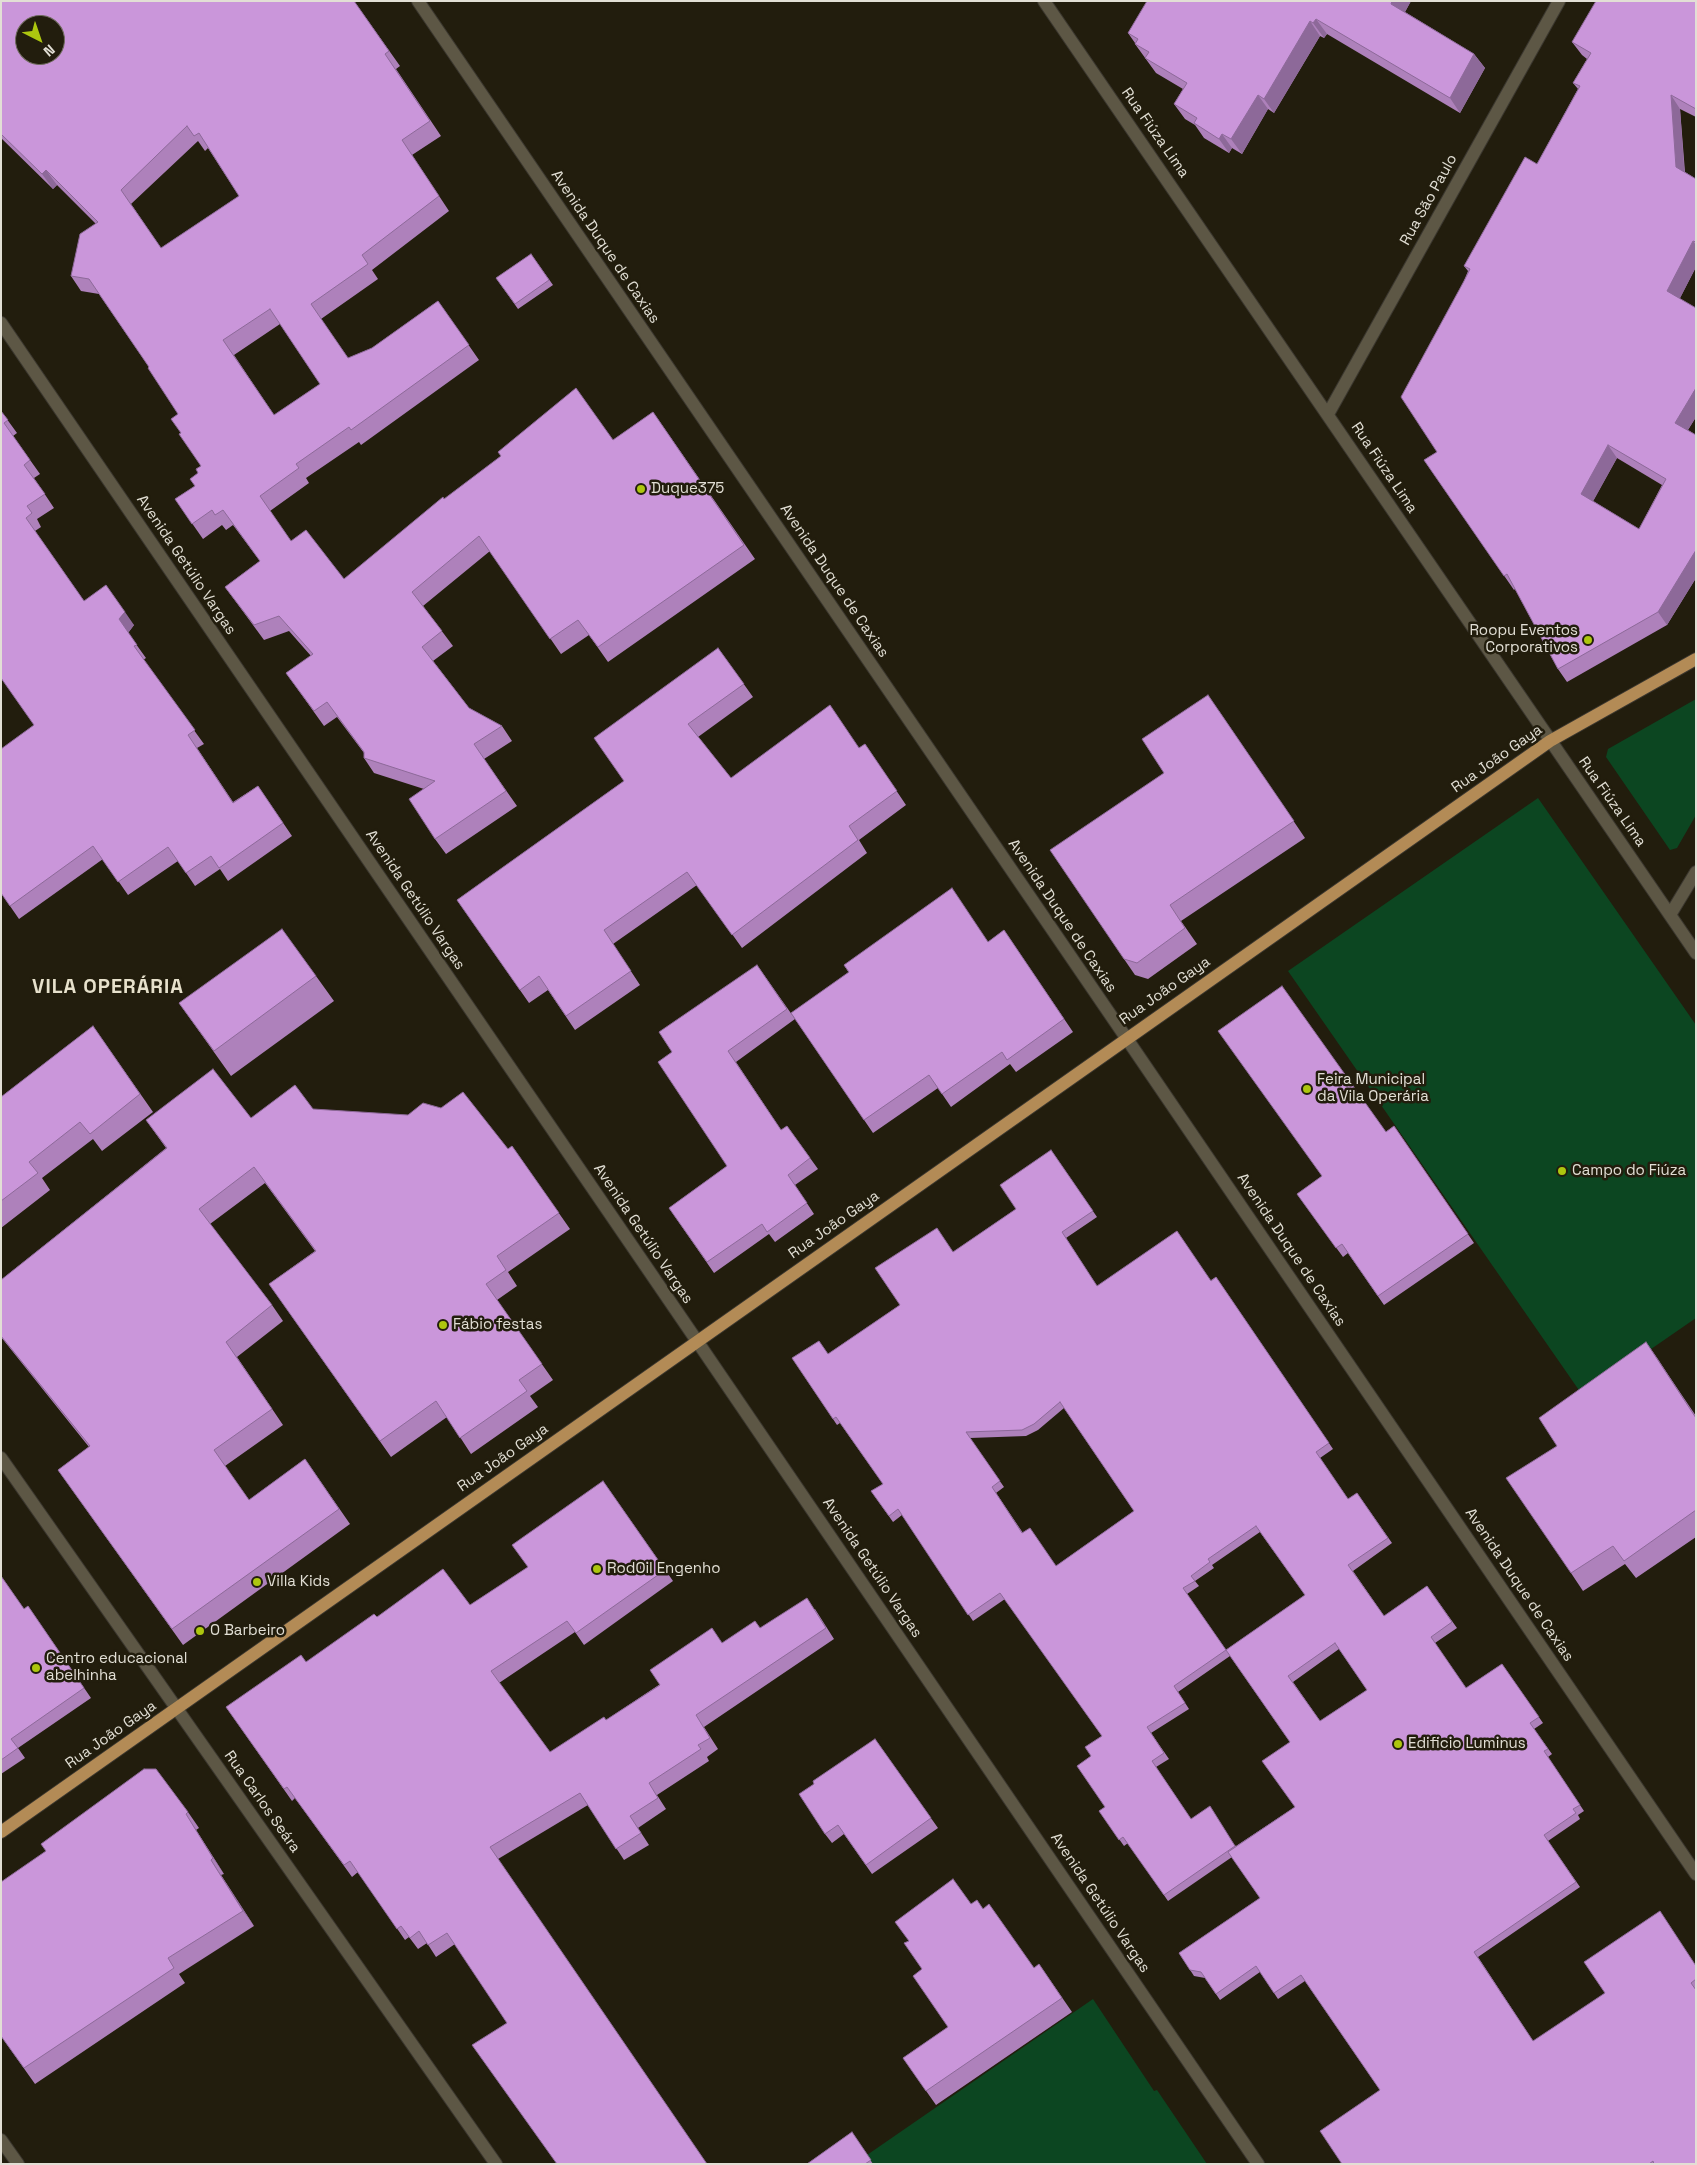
<!DOCTYPE html>
<html>
<head>
<meta charset="utf-8">
<style>
	body { margin:0 }
	#map { position:relative; width:1697px; height:2165px; overflow:hidden; background:#221d0d; font-family:"Space Grotesk",sans-serif }
	canvas { display:block }
	.frame { position:absolute; inset:0; border:2px solid #e2dfd5; pointer-events:none }
	.north { position:absolute; left:15px; top:15px; width:50px; height:50px; box-sizing:border-box; background:#221d0d; border:1px solid #6f6b5d; border-radius:50%; rotate:139deg; font-size:14px; font-weight:700; line-height:20px; text-align:center; color:#e2dfd5 }
	.north::after { content:''; display:block; margin:auto; width:18px; height:22px; background:#adc60f; clip-path:polygon(50% 0,100% 100%,50% 72%,0 100%) }
</style>
</head>
<body>
<div id="map">
<canvas width="1697" height="2165"></canvas>
<div class="frame"></div>
<div class="north">N</div>
</div>
<script>
const c = document.querySelector('canvas').getContext('2d');
c.lineJoin = 'round';
function paint(path, color) { c.fillStyle = color; c.fill(path, 'evenodd'); }
const toPath = rows => new Path2D(rows.map(r => 'M' + r).join(''));
function trace(path, color, width, dash) { c.strokeStyle = color; c.lineWidth = width; c.lineCap = dash ? 'butt' : 'round'; c.setLineDash(dash || []); c.stroke(path); }
function label(font, color, halo, rows, align = 'center') {
  c.font = font + ' "Space Grotesk",sans-serif'; c.lineWidth = 5; c.setLineDash([]); c.textBaseline = 'middle'; c.strokeStyle = halo; c.fillStyle = color; for (const [text, x, y, turn = 0] of rows) {
    c.save(); c.translate(x, y); c.rotate((+turn || 0) * Math.PI / 180); c.textAlign = isNaN(turn) ? turn : align; if (halo) c.strokeText(text, 0, 0); c.fillText(text, 0, 0); c.restore();
  }
}
const green = toPath([
	[1696,699,1696,815,1677,848,1670,850,1606,757,1608,749],
	[1538,798,1696,1025,1696,1318,1583,1396,1288,971],
	[1093,1999,1154,2091,1157,2090,1207,2164,873,2164,867,2155]
]);
const street = toPath([
	[418,1,1127,1039],
	[1044,1,1696,953],
	[1,323,697,1341],
	[1328,414,1559,1],
	[1670,915,1696,872],
	[1,1458,496,2164]
]);
const secondary = toPath([
	[1127,1039,1696,1874],
	[697,1341,1258,2164],
	[1,2140,18,2164]
]);
const primary = toPath([
	[1,1832,1550,741,1696,659]
]);
const wall = toPath([
	[1,1,354,1,400,66,396,69,441,136,412,155,449,211,372,270,378,279,321,319,348,358,372,348,438,301,479,360,361,445,359,442,306,478,309,483,270,511,291,541,344,579,444,499,613,440,653,412,755,559,608,662,589,635,561,654,490,551,423,606,453,646,433,661,469,708,502,726,512,741,484,759,517,806,446,854,435,839,424,789,374,773,364,758,364,753,337,717,324,726,286,673,311,656,289,631,264,640,225,587,260,561,233,525,226,530,222,525,203,539,175,499,195,486,201,466,181,433,178,414,149,367,99,294,81,291,71,276,96,224,57,185,53,189,1,138],
	[198,141,205,151,208,148,239,196,161,248,131,204],
	[280,324,320,384,274,415,234,355],
	[1411,1,1405,12,1474,54,1485,68,1460,113,1327,34,1324,38,1320,36,1274,113,1268,109,1242,154,1232,148,1229,153,1204,138,1195,125,1185,119,1174,104,1183,89,1156,73,1135,44,1135,43,1128,33],
	[1696,1,1696,117,1680,109,1685,172,1696,179,1696,267,1680,298,1696,417,1688,430,1696,435,1696,578,1667,625,1567,682,1558,669,1515,589,1514,590,1424,460,1437,452,1464,281,1468,271,1464,266,1537,164,1578,89,1573,83,1587,59,1582,55,1572,42],
	[1617,458,1662,485,1639,529,1593,501],
	[531,254,553,285,518,309,496,278],
	[1,411,17,433,13,436,40,474,34,478,54,508,37,519,41,527,35,531,84,601,134,625,128,633,146,658,143,660,204,744,197,748,233,802,258,786,292,836,228,881,220,869,195,886,178,861,128,895,103,859,19,919,1,893,34,725],
	[718,648,753,697,698,737,731,778,859,748,865,744,906,805,859,840,867,853,742,948,697,885,613,944,640,985,575,1030,548,990,529,1003,457,900,624,781],
	[1219,711,1305,838,1181,921,1197,944,1148,979,1135,975,1124,959,1164,773],
	[1004,930,1073,1032,1016,1072,1010,1064,951,1107,938,1088,873,1133,791,1013,849,973,844,965,988,942],
	[757,965,795,1019,736,1062,781,1130,787,1126,818,1169,795,1185,814,1214,775,1242,769,1234,714,1273,669,1208,727,1166,672,1052],
	[316,976,334,1001,231,1076,179,1003],
	[93,1026,153,1112,102,1151,93,1139,42,1178,50,1190,1,1228,1,1097],
	[313,1109,508,1149,512,1146,570,1229,508,1272,517,1286,497,1300,553,1380,530,1396,538,1407,471,1454,447,1417,391,1457,269,1284,315,1251,265,1183,210,1224,272,1305,283,1321,237,1357,283,1425,225,1466,249,1500,305,1459,350,1524,183,1645,58,1470,89,1447,1,1337,1,1280,166,1148,146,1120,251,1118],
	[1394,1126,1474,1243,1384,1305,1348,1253,1343,1257,1297,1194],
	[1051,1150,1097,1217,1066,1238,1097,1286,1211,1280,1216,1277,1333,1449,1320,1458,1348,1499,1357,1493,1392,1543,1353,1571,1384,1616,1427,1586,1457,1628,1435,1643,1466,1688,1502,1664,1543,1723,1534,1729,1552,1754,1548,1757,1584,1811,1578,1815,1580,1819,1548,1841,1580,1887,1478,1957,1533,2041,1696,1966,1696,1988,1695,1989,1696,2164,1342,2164,1380,2090,1305,1981,1278,1999,1260,1972,1220,2000,1205,1978,1194,1976,1179,1953,1260,1898,1232,1857,1168,1901,1128,1843,1124,1846,1099,1811,1105,1807,1091,1756,1102,1736,1005,1599,973,1621,902,1515,893,1522,871,1491,883,1484,840,1423,837,1425,792,1358,828,1354,900,1305,953,1252,1016,1209],
	[1064,1408,1134,1511,1056,1566,1023,1533,996,1493,1004,1487,970,1438,1026,1436,1038,1430],
	[1260,1532,1305,1595,1226,1650,1187,1594,1199,1586,1195,1581,1214,1568,1212,1565],
	[1339,1649,1367,1690,1320,1721,1293,1682],
	[1230,1656,1290,1742,1295,1807,1236,1846,1191,1819,1156,1767,1169,1759,1151,1733,1189,1709,1178,1692],
	[1646,1342,1696,1416,1696,1537,1636,1578,1625,1564,1583,1591,1571,1573,1557,1446],
	[603,1481,673,1581,584,1645,575,1632,499,1683,550,1752,606,1720,722,1643,815,1609,834,1639,704,1727,718,1749,707,1757,709,1761,657,1795,666,1809,638,1828,649,1845,624,1860,588,1805,498,1859,507,2023,455,1944,436,1957,427,1943,418,1949,409,1937,405,1940,358,1872,352,1877,295,1798,292,1801,226,1707,306,1662,470,1605,528,1567],
	[1,1576,24,1609,28,1606,91,1698,18,1748,25,1758,1,1774],
	[875,1739,938,1828,872,1874,844,1834,832,1843,825,1834,814,1784],
	[188,1812,199,1828,196,1830,224,1874,221,1875,254,1926,179,1974,185,1983,35,2084,1,2036,1,1882],
	[971,1904,983,1909,1034,1968,1039,1964,1072,2012,936,2105,903,2058,948,2027,922,1969],
	[852,2132,873,2164,807,2164]
]);
const shadedWall = toPath([
	[1392,1,1411,1,1401,19,1391,4],
	[1316,19,1327,34,1324,38,1313,23],
	[1310,21,1320,36,1274,113,1264,99],
	[1474,54,1485,68,1460,113,1450,98],
	[1258,95,1268,109,1242,154,1231,139],
	[1671,95,1680,109,1685,180,1676,167],
	[1222,134,1232,148,1229,153,1219,139],
	[46,170,57,185,53,189,42,174],
	[1693,241,1696,245,1696,267,1677,304,1667,291],
	[1696,388,1696,417,1684,436,1675,423],
	[1608,445,1617,458,1590,507,1581,494],
	[1696,550,1696,578,1667,625,1658,612],
	[125,612,134,625,128,633,119,619],
	[1646,1342,1658,1359,1696,1418],
	[186,1814,196,1830,224,1874,213,1858],
	[211,1860,221,1875,254,1926,243,1911]
]);
const building = toPath([
	[1,1,354,1,389,51,385,54,430,121,402,140,439,196,362,255,368,264,311,304,348,358,372,348,438,301,469,345,351,430,349,427,296,464,299,468,260,496,291,541,306,530,344,579,443,497,444,499,501,456,498,452,576,388,613,440,653,412,744,545,598,647,578,620,550,639,479,536,412,592,442,631,422,647,469,708,502,726,474,744,506,791,435,839,409,799,435,781,364,758,364,752,327,702,314,711,286,673,313,654,279,616,254,625,225,587,260,561,223,510,215,515,212,510,192,524,175,499,195,486,190,479,198,473,196,469,201,466,179,434,181,433,171,419,178,414,148,368,149,367,89,279,71,276,80,234,98,222,46,170,42,174,1,134,1,1],
	[25,25,55,25,55,55,25,55,25,25],
	[187,126,194,136,199,133,239,196,161,248,121,190,187,126],
	[270,309,320,384,274,415,223,340,270,309],
	[1147,1,1392,1,1391,4,1474,54,1450,98,1316,19,1313,23,1310,21,1264,99,1258,95,1231,139,1222,134,1219,139,1194,123,1197,118,1174,104,1187,83,1145,58,1149,52,1135,44,1138,39,1128,33,1147,1],
	[1596,1,1696,1,1696,109,1671,95,1676,167,1696,179,1696,242,1693,241,1667,291,1696,308,1696,388,1675,423,1696,435,1696,550,1658,612,1558,669,1507,574,1504,576,1424,460,1437,452,1401,397,1464,281,1470,269,1464,266,1525,157,1537,164,1580,86,1573,83,1591,53,1572,42,1596,1],
	[1608,445,1666,479,1639,529,1581,494,1608,445],
	[531,254,549,280,515,304,496,278,531,254],
	[1,411,8,420,4,423,30,460,24,465,45,494,27,506,32,513,26,518,84,601,106,585,125,612,119,619,137,645,134,646,195,730,188,735,233,803,258,786,283,823,219,868,211,856,186,873,168,847,118,882,93,846,10,906,1,893,1,749,34,725,1,678,1,411],
	[718,648,744,684,688,724,731,778,830,705,859,748,865,744,897,791,849,826,858,840,732,935,687,872,604,930,631,971,566,1016,539,976,520,990,457,900,624,781,594,738,718,648],
	[1208,695,1294,821,1170,905,1185,928,1137,963,1124,959,1050,850,1164,773,1142,739,1208,695],
	[952,888,988,942,1004,930,1064,1019,1007,1060,1002,1052,942,1094,929,1075,864,1120,791,1013,849,972,844,965,952,888],
	[282,929,316,976,214,1051,179,1003,282,929],
	[757,965,787,1009,728,1051,781,1130,787,1126,810,1158,788,1175,807,1203,767,1232,762,1224,707,1262,669,1208,727,1166,658,1062,672,1052,659,1032,757,965],
	[1282,986,1386,1132,1394,1126,1468,1234,1378,1296,1342,1244,1336,1248,1297,1194,1322,1176,1218,1031,1282,986],
	[93,1026,140,1094,90,1134,80,1122,29,1162,38,1173,1,1201,1,1097,93,1026],
	[213,1069,251,1118,295,1085,313,1109,408,1115,423,1103,441,1108,463,1092,508,1149,512,1146,559,1213,497,1256,506,1270,486,1284,542,1364,519,1380,527,1391,460,1438,436,1401,380,1441,269,1284,316,1251,254,1167,199,1209,272,1305,226,1342,272,1409,214,1450,249,1500,305,1459,339,1509,172,1629,58,1470,90,1446,1,1336,1,1280,167,1148,146,1120,213,1069],
	[1051,1150,1093,1211,1062,1232,1097,1286,1177,1231,1211,1281,1216,1277,1329,1443,1316,1452,1348,1499,1357,1493,1388,1538,1348,1565,1384,1616,1427,1586,1452,1622,1431,1637,1466,1688,1502,1664,1539,1717,1530,1723,1548,1749,1544,1751,1580,1805,1573,1809,1576,1813,1544,1835,1576,1882,1474,1952,1533,2041,1605,1993,1584,1962,1660,1911,1696,1966,1696,1979,1691,1983,1696,1990,1696,2164,1654,2164,1653,2161,1649,2164,1342,2164,1320,2131,1380,2090,1301,1975,1274,1993,1256,1966,1216,1994,1201,1972,1190,1970,1179,1953,1260,1898,1228,1852,1295,1807,1262,1761,1290,1742,1226,1650,1174,1686,1185,1703,1147,1727,1164,1753,1152,1761,1191,1819,1210,1806,1235,1846,1164,1895,1123,1837,1119,1840,1099,1811,1105,1807,1077,1766,1091,1756,1085,1747,1102,1736,1000,1593,968,1615,898,1509,889,1516,871,1491,883,1484,836,1417,833,1419,792,1358,819,1341,828,1354,900,1305,875,1268,937,1228,953,1252,1016,1209,1000,1185,1051,1150],
	[1060,1402,1134,1511,1056,1566,1030,1528,1022,1533,992,1487,1000,1481,966,1432,1022,1430,1034,1424,1060,1402],
	[1256,1526,1305,1595,1226,1650,1183,1588,1195,1581,1191,1576,1210,1562,1208,1559,1256,1526],
	[1335,1643,1367,1690,1320,1721,1288,1676,1335,1643],
	[1646,1342,1696,1418,1696,1510,1624,1561,1613,1546,1571,1573,1506,1478,1557,1446,1539,1418,1646,1342],
	[603,1481,665,1570,576,1633,567,1621,491,1671,550,1752,604,1717,606,1720,660,1685,650,1670,712,1628,722,1643,755,1621,760,1628,807,1598,826,1628,696,1715,710,1738,698,1745,701,1749,649,1783,658,1798,630,1816,641,1833,616,1849,580,1793,490,1847,707,2164,557,2164,472,2045,507,2023,447,1933,428,1945,419,1931,410,1938,401,1926,397,1929,350,1861,344,1865,287,1787,284,1789,226,1707,301,1655,306,1662,374,1614,377,1617,443,1569,470,1605,528,1567,512,1545,603,1481],
	[1,1576,24,1609,28,1606,84,1688,11,1739,18,1748,1,1760,1,1576],
	[875,1739,931,1818,866,1865,838,1825,825,1834,799,1794,814,1784,813,1781,875,1739],
	[144,1769,156,1769,188,1812,186,1814,213,1858,211,1860,243,1911,168,1958,174,1968,24,2068,1,2036,1,1882,46,1851,41,1844,144,1769],
	[953,1879,971,1904,977,1900,983,1909,989,1904,1034,1968,1039,1964,1062,1998,926,2091,903,2058,948,2027,913,1976,922,1969,904,1943,909,1941,895,1922,953,1879],
	[852,2132,871,2160,865,2164,807,2164,852,2132]
]);
const markers = [
	[641,489,5,"#adc60f"],
	[1588,640,5,"#adc60f"],
	[1307,1089,5,"#adc60f"],
	[1562,1171,5,"#adc60f"],
	[443,1325,5,"#adc60f"],
	[597,1569,5,"#adc60f"],
	[257,1582,5,"#adc60f"],
	[200,1631,5,"#adc60f"],
	[36,1668,5,"#adc60f"],
	[1398,1744,5,"#adc60f"]
];
const streetNames = [
	["Rua Fiúza Lima",1155,133,55],
	["Rua São Paulo",1429,200,-61],
	["Avenida Duque de Caxias",605,247,56],
	["Rua Fiúza Lima",1384,468,56],
	["Avenida Getúlio Vargas",186,565,56],
	["Avenida Duque de Caxias",834,581,56],
	["Rua João Gaya",1497,759,-35],
	["Rua Fiúza Lima",1612,802,55],
	["Avenida Getúlio Vargas",415,900,56],
	["Avenida Duque de Caxias",1062,916,56],
	["Rua João Gaya",1165,991,-35],
	["Rua João Gaya",834,1225,-35],
	["Avenida Getúlio Vargas",643,1234,56],
	["Avenida Duque de Caxias",1291,1250,56],
	["Rua João Gaya",503,1458,-35],
	["Avenida Getúlio Vargas",872,1568,56],
	["Avenida Duque de Caxias",1519,1585,56],
	["Rua João Gaya",111,1735,-35],
	["Rua Carlos Seára",262,1802,55],
	["Avenida Getúlio Vargas",1100,1903,56]
];
const poiNames = [
	["Duque375",651,489],
	["Roopu Eventos",1578,631,"right"],
	["Corporativos",1578,648,"right"],
	["Feira Municipal",1317,1080],
	["da Vila Operária",1317,1097],
	["Campo do Fiúza",1572,1171],
	["Fábio festas",453,1325],
	["RodOil Engenho",607,1569],
	["Villa Kids",267,1582],
	["O Barbeiro",210,1631],
	["Centro educacional",46,1659],
	["abelhinha",46,1676],
	["Edificio Luminus",1408,1744]
];
const districtNames = [
	["VILA OPERÁRIA",108,988]
];
paint(green, '#0c4621');
trace(street, '#3b372f', 14);
trace(secondary, '#3b372f', 14);
trace(primary, '#3b372f', 14);
trace(street, '#5d5745', 12);
trace(secondary, '#5d5745', 12);
trace(primary, '#b38b56', 12);
paint(wall, '#ae81bb');
paint(shadedWall, '#8d6999');
paint(building, '#ca96da');
trace(building, '#8d6999', 1);
for (const [x, y, r, color] of markers) { const dot = new Path2D(); dot.arc(x, y, r, 0, 2 * Math.PI); c.fillStyle = color; c.fill(dot); trace(dot, '#221d0d', 2); }
label('15px', '#e2dfd5', '#221d0d', streetNames);
label('15px', '#e2dfd5', '#221d0d', poiNames, 'left');
c.letterSpacing = '1px';
label('bold 20px', '#e7e1cc', '#221d0d', districtNames);
c.letterSpacing = '0px';
</script>
</body>
</html>
